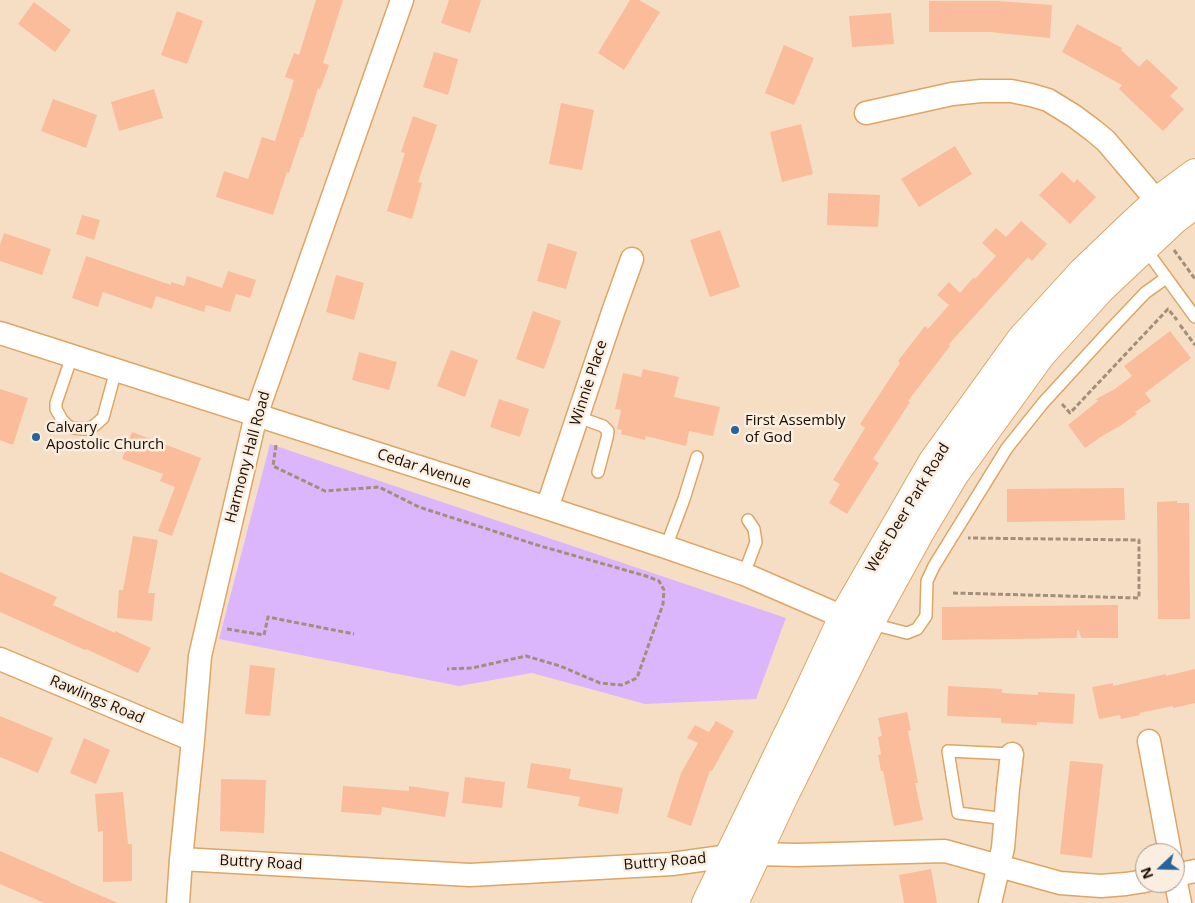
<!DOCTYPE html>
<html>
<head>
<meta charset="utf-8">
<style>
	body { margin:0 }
	#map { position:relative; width:1195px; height:903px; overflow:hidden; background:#f6dec5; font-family:"Open Sans",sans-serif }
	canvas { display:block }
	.north { position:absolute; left:1135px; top:843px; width:50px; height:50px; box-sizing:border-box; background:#faeee1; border:1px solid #a19487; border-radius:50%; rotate:249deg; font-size:14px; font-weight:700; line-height:20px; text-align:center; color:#1c0c00 }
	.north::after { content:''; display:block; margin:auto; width:18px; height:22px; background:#28649b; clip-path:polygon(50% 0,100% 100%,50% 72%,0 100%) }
</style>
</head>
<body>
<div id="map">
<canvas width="1195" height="903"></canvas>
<div class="north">N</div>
</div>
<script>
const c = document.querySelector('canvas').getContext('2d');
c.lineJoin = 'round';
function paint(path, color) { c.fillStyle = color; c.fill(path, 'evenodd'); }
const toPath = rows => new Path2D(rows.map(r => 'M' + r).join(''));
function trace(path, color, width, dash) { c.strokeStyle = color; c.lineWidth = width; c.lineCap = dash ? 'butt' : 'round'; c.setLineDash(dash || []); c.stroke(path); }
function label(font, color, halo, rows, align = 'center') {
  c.font = font + ' "Open Sans",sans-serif'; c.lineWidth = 5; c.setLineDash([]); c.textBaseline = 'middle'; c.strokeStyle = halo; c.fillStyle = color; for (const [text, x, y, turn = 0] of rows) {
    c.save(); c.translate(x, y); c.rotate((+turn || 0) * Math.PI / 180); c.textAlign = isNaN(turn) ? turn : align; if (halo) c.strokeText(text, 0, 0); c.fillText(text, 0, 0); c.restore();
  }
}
const green = toPath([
	[270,444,786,618,756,699,645,704,532,673,459,686,219,639]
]);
const building = toPath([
	[316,0,343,0,323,63,329,65,320,89,318,88,303,137,301,137,289,173,287,172,273,215,216,197,224,171,248,179,262,137,275,141,294,80,285,77,294,53,299,55],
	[449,0,481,0,470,33,441,23],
	[630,0,639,0,660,12,624,70,598,53],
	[929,1,998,1,1052,5,1050,38,989,32,929,32],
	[34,2,71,30,55,52,18,24],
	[177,11,203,21,187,64,161,55],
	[891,13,894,44,852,47,849,16],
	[1077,24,1122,48,1121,50,1139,67,1147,59,1178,88,1170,96,1184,109,1163,131,1119,89,1122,85,1062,52],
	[784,45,814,58,794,105,765,93],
	[434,52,458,59,448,95,423,87],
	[154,89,163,118,119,131,111,102],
	[53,99,97,115,86,148,41,131],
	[561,103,594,110,582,170,549,164],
	[413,116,437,125,418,182,422,183,412,219,387,211,405,153,401,152],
	[801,124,813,174,782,182,770,132],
	[955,146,972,174,919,207,901,179],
	[1062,172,1074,183,1077,179,1096,197,1070,224,1039,195],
	[828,193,880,195,878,227,827,225],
	[82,215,100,220,94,240,76,234],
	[1021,221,1047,244,1032,261,1028,257,949,344,950,346,908,401,910,402,873,459,879,463,847,514,829,503,840,484,833,480,865,428,860,424,900,363,898,361,925,326,928,329,949,305,937,295,949,282,960,293,974,277,975,279,996,256,982,243,996,228,1006,237],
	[720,230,740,287,710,297,690,240],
	[4,233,51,249,42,275,0,261,0,245],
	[548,243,577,252,566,289,537,281],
	[86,256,171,285,171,282,184,286,187,276,222,288,228,271,256,280,250,298,236,294,230,312,206,305,204,312,156,296,152,309,103,292,98,307,72,298],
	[336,275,364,283,354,320,326,312],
	[533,311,561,321,544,369,516,359],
	[1170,331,1191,358,1145,393,1151,401,1135,412,1137,414,1120,426,1102,436,1085,448,1068,425,1098,401,1096,399,1115,389,1132,376,1124,366],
	[451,350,478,360,465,397,437,386],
	[359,352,397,362,389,390,352,380],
	[643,369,679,377,674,397,720,407,713,436,689,431,686,446,646,436,645,440,621,434,622,430,617,429,621,410,615,409,623,373,641,377],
	[0,389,28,398,13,445,0,440],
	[499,399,529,409,520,437,490,427],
	[132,432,201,458,172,536,158,531,175,487,160,481,163,474,122,459],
	[1124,488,1125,520,1007,522,1007,489],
	[1177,501,1177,503,1189,503,1190,619,1158,619,1157,502],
	[133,536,158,540,148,593,155,593,152,621,117,618,119,590,123,590],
	[0,572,57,597,53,605,115,633,115,631,151,648,138,673,86,649,85,650,0,612],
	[1118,605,1118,638,1081,638,1079,630,1077,631,1077,638,942,640,942,607],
	[250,665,275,668,270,716,245,714],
	[1195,669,1195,703,1173,708,1173,706,1139,713,1140,715,1121,719,1120,715,1099,719,1092,687,1113,683,1113,686,1166,674,1166,676],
	[948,686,1002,689,1002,693,1038,695,1038,692,1075,694,1073,724,1037,722,1037,725,1001,723,1001,718,947,716],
	[907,712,911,730,908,731,918,783,915,783,923,820,894,826,883,771,881,771,878,755,881,754,878,737,882,736,878,718],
	[0,716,53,738,38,773,0,757],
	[716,721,734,731,712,771,710,770,691,826,667,817,681,773,698,743,687,738,695,725,709,732],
	[84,738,110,750,96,784,70,773],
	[1070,761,1103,764,1092,858,1060,854],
	[531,763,571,769,569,779,623,788,618,814,578,806,580,797,527,788],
	[465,777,505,782,502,808,462,803],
	[221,779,266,780,264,833,220,831],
	[343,786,409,791,409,786,449,792,445,817,382,807,381,815,341,812],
	[123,792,128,844,132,844,132,881,103,882,103,831,98,832,95,794],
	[0,851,71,882,69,882,118,903,44,903,0,884],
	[931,869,937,903,904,903,899,875]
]);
const path = toPath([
	[1174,250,1195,279],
	[1180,325,1195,345],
	[1062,404,1070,413,1168,309,1177,320],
	[276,445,273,466,325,491,379,487,419,507,537,545,646,576,659,581,664,590,663,604,637,678,622,685,600,683,560,666,526,656,472,668,447,669],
	[953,593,1139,598,1139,540,968,538],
	[227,629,264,635,268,617,354,634]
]);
const service = toPath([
	[1144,247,1195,317],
	[72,356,56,403,56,409,62,420,68,426,73,428,84,429,90,428,95,425,103,418,116,370],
	[578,417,603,426,608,431,607,438,598,472],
	[666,547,684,499,697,457],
	[744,574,756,542,754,529,748,520],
	[868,623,907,633,917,629,926,616,927,581,934,566,1007,448,1043,403,1109,331,1145,293,1166,278],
	[1006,819,958,813,948,751,1012,754]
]);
const minor = toPath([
	[866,113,952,94,981,91,1011,91,1031,95,1048,100,1074,116,1094,131,1106,141,1168,214],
	[0,333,547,508,666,547,744,574,843,617],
	[547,508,613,312,632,259],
	[0,659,193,740],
	[1149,741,1170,853],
	[181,859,470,875,672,864,729,856,757,854,797,855,945,851,1060,883,1101,886,1126,884,1145,881],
	[1175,875,1195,871],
	[1175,878,1180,903],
	[178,903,181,859,193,740,200,656,256,415,402,0],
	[990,903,1003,848,1008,789,1012,754]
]);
const tertiary = toPath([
	[706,903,801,707,843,617,933,461,1021,339,1083,271,1130,226,1157,201,1195,173],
	[734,903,784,796,870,623,920,532,954,475,1041,355,1101,289,1173,221,1195,204]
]);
const markers = [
	[735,430,5,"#28649b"],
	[36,437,5,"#28649b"]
];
const streetNames = [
	["Winnie Place",589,383,-72],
	["Harmony Hall Road",248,457,-75],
	["Cedar Avenue",424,469,18],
	["West Deer Park Road",908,508,-59],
	["Rawlings Road",97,700,23],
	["Buttry Road",665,862,-5],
	["Buttry Road",261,863,3]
];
const poiNames = [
	["First Assembly",745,421],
	["of God",745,438],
	["Calvary",46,428],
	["Apostolic Church",46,445]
];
paint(green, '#dcb6fc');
paint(building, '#fabc9a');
trace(service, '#dea563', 14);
trace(minor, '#dea563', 25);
trace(tertiary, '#dea563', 30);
trace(path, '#a38e7a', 3, [5, 2.5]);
trace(service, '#fff', 11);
trace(minor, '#fff', 22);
trace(tertiary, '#fff', 28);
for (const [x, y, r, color] of markers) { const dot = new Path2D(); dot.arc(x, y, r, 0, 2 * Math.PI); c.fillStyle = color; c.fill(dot); trace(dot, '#faeee1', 2); }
label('15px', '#1c0c00', '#faeee1', streetNames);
label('15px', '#1c0c00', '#faeee1', poiNames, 'left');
</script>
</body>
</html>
